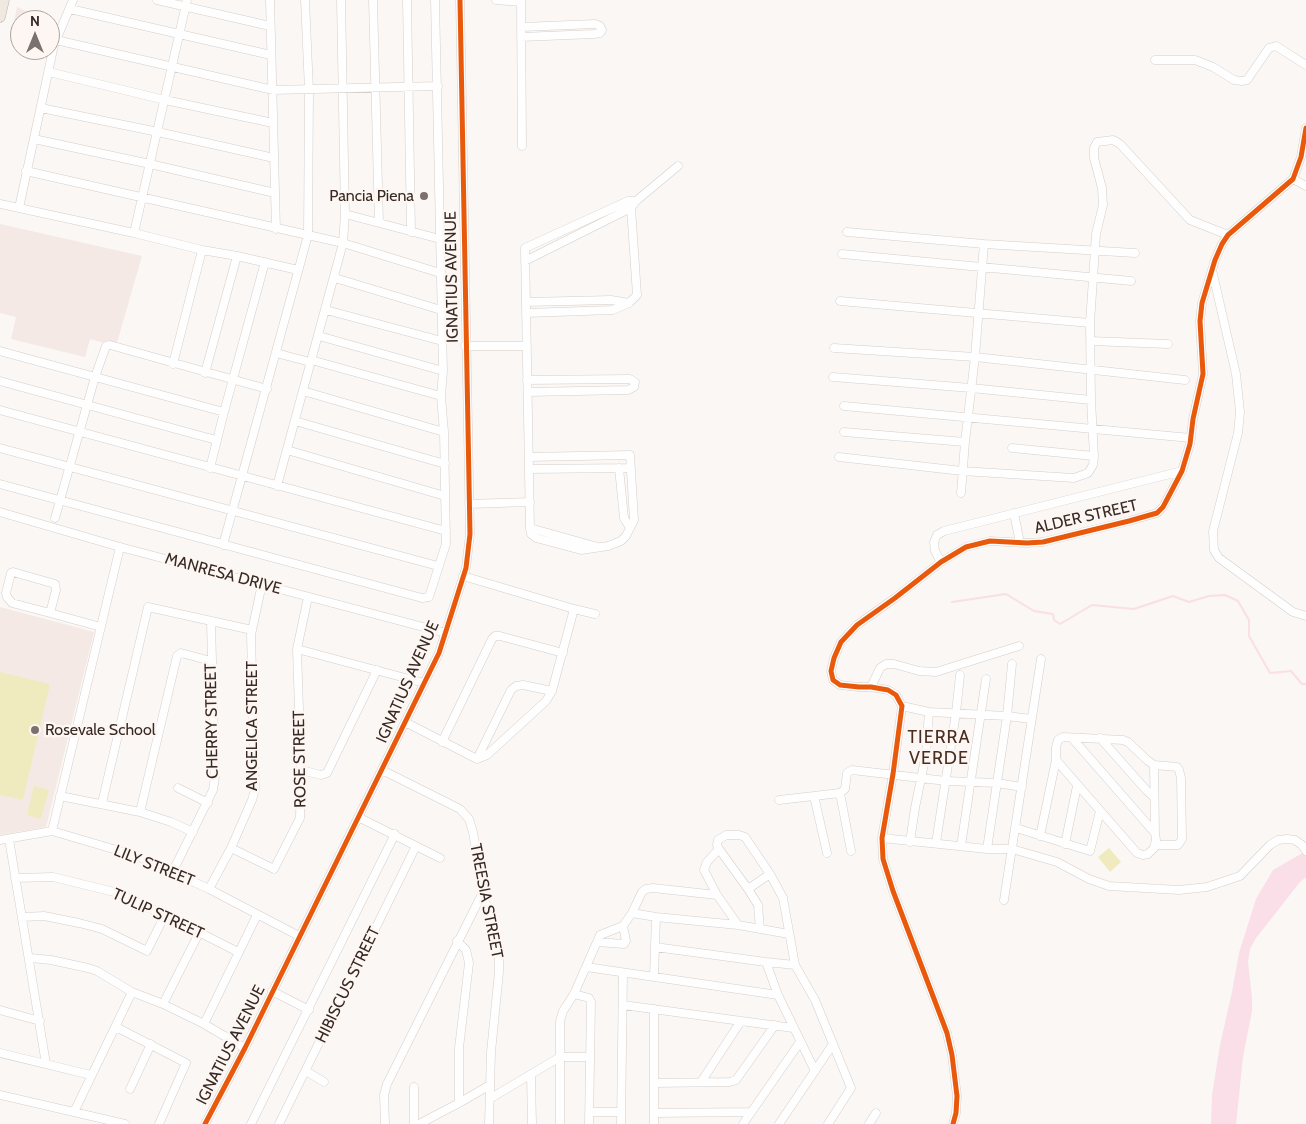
<!DOCTYPE html>
<html>
<head>
<meta charset="utf-8">
<style>
	body { margin:0 }
	#map { position:relative; width:1306px; height:1124px; overflow:hidden; background:#faf7f5; font-family:Cabin,sans-serif }
	canvas { display:block }
	.north { position:absolute; left:10px; top:10px; width:50px; height:50px; box-sizing:border-box; background:#fdf6f2; border:1px solid #aea4a0; border-radius:50%; rotate:0deg; font-size:14px; font-weight:700; line-height:20px; text-align:center; color:#372a24 }
	.north::after { content:''; display:block; margin:auto; width:18px; height:22px; background:#7b726d; clip-path:polygon(50% 0,100% 100%,50% 72%,0 100%) }
</style>
</head>
<body>
<div id="map">
<canvas width="1306" height="1124"></canvas>
<div class="north">N</div>
</div>
<script>
const c = document.querySelector('canvas').getContext('2d');
c.lineJoin = 'round';
function paint(path, color) { c.fillStyle = color; c.fill(path, 'evenodd'); }
const toPath = rows => new Path2D(rows.map(r => 'M' + r).join(''));
function trace(path, color, width, dash) { c.strokeStyle = color; c.lineWidth = width; c.lineCap = dash ? 'butt' : 'round'; c.setLineDash(dash || []); c.stroke(path); }
function label(font, color, halo, rows, align = 'center') {
  c.font = font + ' Cabin,sans-serif'; c.lineWidth = 5; c.setLineDash([]); c.textBaseline = 'middle'; c.strokeStyle = halo; c.fillStyle = color; for (const [text, x, y, turn = 0] of rows) {
    c.save(); c.translate(x, y); c.rotate((+turn || 0) * Math.PI / 180); c.textAlign = isNaN(turn) ? turn : align; if (halo) c.strokeText(text, 0, 0); c.fillText(text, 0, 0); c.restore();
  }
}
const built = toPath([
	[17,7,45,20,20,20,20,35,12,33],
	[0,224,142,256,116,346,90,339,85,357,11,339,16,317,0,313],
	[0,607,94,632,46,827,0,835]
]);
const green = toPath([
	[0,672,50,684,23,800,0,795],
	[34,786,49,790,41,819,27,815],
	[1109,848,1121,862,1110,872,1098,857]
]);
const water = toPath([
	[1306,851,1306,877,1300,882,1256,938,1250,949,1248,962,1252,998,1252,1011,1243,1057,1236,1124,1211,1124,1212,1095,1220,1045,1232,992,1239,953,1256,899,1273,870]
]);
const stream = toPath([
	[952,602,1006,594,1034,611,1053,614,1054,620,1060,624,1092,605,1134,609,1173,596,1189,602,1209,596,1225,595,1238,601,1249,620,1249,636,1270,673,1291,671,1302,684,1306,684]
]);
const minor = toPath([
	[157,0,270,26],
	[270,0,276,229],
	[373,0,379,222],
	[407,0,411,232],
	[496,0,521,2],
	[521,0,522,146],
	[70,9,271,55],
	[521,27,595,24,600,26,602,30,600,33,594,34,521,37],
	[56,40,273,90,438,86],
	[1155,60,1195,60,1213,67,1234,80,1242,81,1247,80,1269,48,1276,46,1306,65],
	[49,72,165,100,273,123],
	[41,108,158,132,274,158],
	[34,139,150,164,275,193],
	[26,171,343,243,440,273],
	[1293,179,1306,186],
	[0,204,134,233,202,250,237,256,298,270],
	[19,208,54,45,73,0],
	[345,214,440,239],
	[847,232,984,244,1135,253],
	[134,233,187,0],
	[842,254,1131,281],
	[525,261,631,208,636,201,678,166],
	[1212,270,1236,374,1240,412,1238,433,1213,531,1214,550,1219,558,1293,612,1306,616],
	[335,278,441,310],
	[840,301,1090,323],
	[526,302,611,300,629,303],
	[326,310,442,341],
	[526,313,613,310,629,303,637,295,631,208],
	[319,336,443,371],
	[1091,341,1168,344],
	[465,346,527,346],
	[834,348,975,357,1185,380],
	[0,351,224,412],
	[276,353,310,362],
	[311,360,441,396],
	[173,364,202,250],
	[205,373,237,256],
	[833,377,971,388,1091,400],
	[527,380,630,379,635,382,634,387,628,390,528,392],
	[0,381,216,440],
	[303,391,444,432],
	[844,406,1191,438],
	[0,410,446,531],
	[295,421,445,464],
	[844,432,965,442],
	[0,448,438,566],
	[1012,448,1094,456],
	[287,450,445,496],
	[529,457,630,455,634,520,626,536,621,541,608,546,581,550,536,538,531,534,530,528,525,248,628,201,636,201],
	[839,457,962,471,1074,478,1088,473,1093,465,1094,456,1091,400,1090,323,1096,234,1103,205,1102,188,1094,158,1094,148,1097,142,1113,140,1120,144,1190,220,1228,235],
	[210,468,224,412,265,262],
	[619,468,624,518,630,528],
	[529,469,631,468],
	[0,484,422,598,429,597,446,544,444,432,441,396,443,371,435,0],
	[277,486,343,243,345,214,341,0],
	[961,493,965,442,975,357,984,244],
	[469,504,530,502],
	[0,512,120,547,446,633],
	[1014,513,1020,543],
	[55,518,95,377,106,346,110,345,267,389],
	[530,528,598,547],
	[223,545,308,235,309,90,305,0],
	[941,562,935,551,934,542,937,535,944,531,1182,471],
	[463,576,574,609,595,614],
	[50,613,56,590,55,584,13,572,11,573,6,593,7,597,12,603,50,613,101,627],
	[297,649,424,683],
	[871,687,880,668,886,664,894,664,919,671,936,672,1019,646],
	[902,706,929,712,1007,716,1031,719],
	[405,722,477,759],
	[1100,738,1147,791,1154,797],
	[442,742,492,639,495,636,500,636,563,653],
	[477,759,487,755,546,701,552,691,574,609],
	[477,759,511,690,516,686,523,685,552,691],
	[1056,760,1137,853,1143,855,1148,854,1154,848,1156,840,1155,833,1072,738],
	[301,770,321,775,327,773,377,670],
	[382,770,460,809,469,819,473,832,483,892,499,955,499,972,491,1052,489,1124],
	[178,788,208,803],
	[840,793,851,851],
	[60,796,140,812,171,822,193,832],
	[814,796,827,853],
	[779,800,840,793,845,789,847,773,852,770,946,781,997,783,1022,787],
	[102,803,148,607,252,630],
	[140,812,177,656,181,653,211,661],
	[358,817,440,858],
	[1016,828,1090,851,1100,811],
	[52,831,120,547],
	[1155,833,1154,765,1177,767,1179,770,1181,778,1182,839,1178,845,1155,845],
	[1040,836,1056,760,1056,747,1058,740,1063,737,1123,740,1128,742,1147,760,1154,765],
	[882,838,987,849,1012,849,1057,862,1089,879,1109,886,1179,890,1207,887,1240,876,1270,845,1278,840,1287,839,1295,840,1302,845,1306,851],
	[9,839,46,1064],
	[0,840,52,831,137,856,209,889,299,936],
	[910,842,915,808,926,754,929,712],
	[936,843,956,713,960,675],
	[1065,844,1077,786],
	[961,846,986,679],
	[231,848,274,869,300,818,301,770,297,649,308,597],
	[719,849,748,889,758,905,760,929],
	[987,849,1007,716,1012,664],
	[173,871,213,790,215,777,211,622],
	[15,878,53,877,114,892,165,915,238,952],
	[209,889,231,848,252,800,255,790,251,635,262,584],
	[748,889,770,874],
	[1004,900,1041,659],
	[632,913,656,917,738,925,789,934],
	[22,917,44,916,79,923,102,929,147,951,165,915],
	[738,925,717,895,704,870,707,862,719,849,717,845,718,840,726,835,739,835,745,837,770,874,783,898,795,965,815,1000,833,1044],
	[457,941,466,950,469,963,459,1048,459,1103],
	[597,942,624,944,626,941,623,926],
	[655,947,766,962,795,965],
	[30,958,51,960,88,968,97,971,132,992,163,1004,204,1024,245,1048],
	[766,962,778,995,815,1071],
	[586,967,778,995],
	[654,976,656,917],
	[272,991,309,1010],
	[574,994,600,935,623,926,632,913,642,892,646,889,653,888,717,895],
	[163,1004,199,933],
	[623,1005,793,1028],
	[0,1010,40,1021],
	[204,1024,257,915],
	[116,1027,186,1063,159,1124],
	[0,1053,91,1075],
	[306,1071,324,1082],
	[531,1075,532,1124],
	[701,1082,741,1021],
	[654,1083,730,1082,736,1080,775,1025],
	[414,1087,414,1124],
	[130,1089,151,1044],
	[0,1095,125,1124],
	[491,1098,560,1057,590,1057],
	[74,1112,132,992],
	[590,1112,620,1112],
	[654,1113,751,1112],
	[205,1124,245,1048,439,653,466,568,470,534,460,0],
	[251,1124,395,834],
	[279,1124,416,846],
	[385,1124,384,1095,387,1084,483,892],
	[419,1124,459,1103,490,1085],
	[560,1124,560,1021,563,1011,574,994,589,998,591,1002,589,1124],
	[621,1124,623,973],
	[654,1124,654,1009],
	[743,1124,800,1042],
	[779,1124,833,1044,851,1088,828,1124],
	[869,1124,876,1113],
	[953,1124,956,1113,957,1096,952,1055,947,1033,893,891,883,859,882,838,893,774,902,706,896,695,888,690,871,687,859,687,840,685,833,680,831,671,834,658,841,642,857,625,895,598,941,562,966,547,990,541,1027,543,1043,542,1129,521,1157,513,1163,507,1182,471,1190,444,1193,419,1203,374,1200,321,1202,303,1215,260,1222,244,1228,235,1293,179,1301,157,1306,128]
]);
const major = toPath([
	[0,17,4,0]
]);
const cycleway = toPath([
	[205,1124,245,1048,439,653,466,568,470,534,460,0],
	[953,1124,956,1113,957,1096,952,1055,947,1033,893,891,883,859,882,838,893,774,902,706,896,695,888,690,871,687,859,687,840,685,833,680,831,671,834,658,841,642,857,625,895,598,941,562,966,547,990,541,1027,543,1043,542,1129,521,1157,513,1163,507,1182,471,1190,444,1193,419,1203,374,1200,321,1202,303,1215,260,1222,244,1228,235,1293,179,1301,157,1306,128]
]);
const markers = [
	[424,196,5,"#7b726d"],
	[35,730,5,"#7b726d"]
];
const poiNames = [
	["Pancia Piena",414,196],
	["Rosevale School",45,730,"left"]
];
const streetNames = [
	["IGNATIUS AVENUE",452,277,-91],
	["ALDER STREET",1086,517,-13],
	["MANRESA DRIVE",223,574,15],
	["IGNATIUS AVENUE",408,682,-66],
	["CHERRY STREET",212,721,-91],
	["ANGELICA STREET",252,726,-90],
	["ROSE STREET",300,759,-91],
	["LILY STREET",154,866,22],
	["TREESIA STREET",486,901,79],
	["TULIP STREET",158,914,25],
	["HIBISCUS STREET",348,985,-64],
	["IGNATIUS AVENUE",231,1045,-63]
];
const neighbourhoodNames = [
	["TIERRA",939,738],
	["VERDE",939,759]
];
paint(built, '#f4e9e4');
paint(green, '#f0ebbf');
paint(water, '#fadee8');
trace(stream, '#fadee8', 2);
trace(minor, '#d5ceca', 9);
trace(major, '#bbb0a0', 11);
trace(minor, '#fefefe', 8);
trace(major, '#efe9e1', 10);
trace(cycleway, '#e8590c', 5);
for (const [x, y, r, color] of markers) { const dot = new Path2D(); dot.arc(x, y, r, 0, 2 * Math.PI); c.fillStyle = color; c.fill(dot); trace(dot, '#fdf6f2', 2); }
label('16px', '#372a24', '#fdf6f2', poiNames, 'right');
label('16px', '#372a24', '#fdf6f2', streetNames);
c.letterSpacing = '1px';
label('18px', '#482e20', '#fdf6f2', neighbourhoodNames);
c.letterSpacing = '0px';
</script>
</body>
</html>
